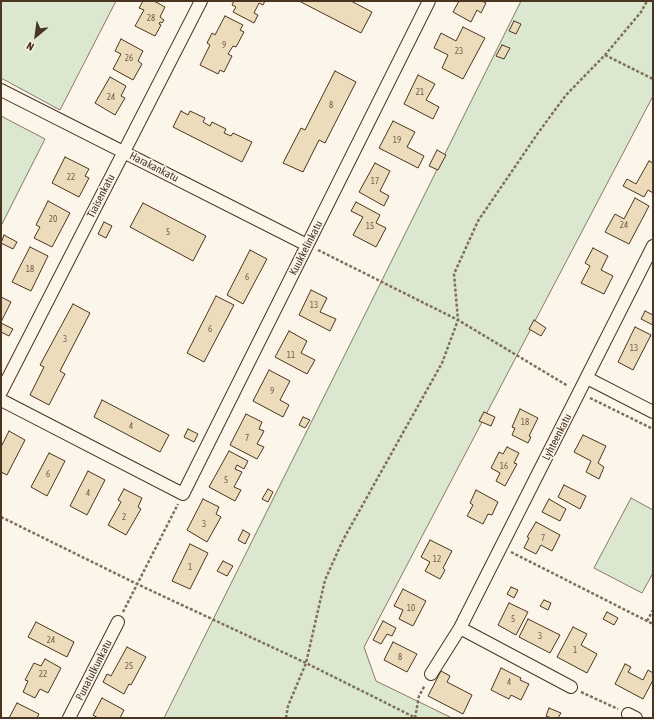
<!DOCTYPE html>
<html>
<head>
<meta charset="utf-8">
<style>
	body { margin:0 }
	#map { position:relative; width:654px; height:719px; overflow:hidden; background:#fbf6e9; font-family:"Asap Condensed",sans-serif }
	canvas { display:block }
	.frame { position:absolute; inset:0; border:2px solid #4a3520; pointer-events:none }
	.north { position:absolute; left:16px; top:16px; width:40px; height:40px; -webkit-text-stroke:3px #fbf6e9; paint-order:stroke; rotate:209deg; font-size:11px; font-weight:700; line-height:16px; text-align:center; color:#4a3520 }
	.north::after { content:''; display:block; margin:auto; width:14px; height:18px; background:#4a3520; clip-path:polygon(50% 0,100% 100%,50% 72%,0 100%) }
</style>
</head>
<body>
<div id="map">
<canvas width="654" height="719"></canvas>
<div class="frame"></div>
<div class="north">N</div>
</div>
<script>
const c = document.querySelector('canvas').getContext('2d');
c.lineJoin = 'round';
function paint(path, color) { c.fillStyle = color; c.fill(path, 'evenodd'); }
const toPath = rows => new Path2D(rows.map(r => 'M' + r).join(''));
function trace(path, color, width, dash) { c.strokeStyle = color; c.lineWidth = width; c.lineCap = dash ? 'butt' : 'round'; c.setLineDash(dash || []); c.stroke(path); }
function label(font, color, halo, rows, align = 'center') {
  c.font = font + ' "Asap Condensed",sans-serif'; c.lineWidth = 3; c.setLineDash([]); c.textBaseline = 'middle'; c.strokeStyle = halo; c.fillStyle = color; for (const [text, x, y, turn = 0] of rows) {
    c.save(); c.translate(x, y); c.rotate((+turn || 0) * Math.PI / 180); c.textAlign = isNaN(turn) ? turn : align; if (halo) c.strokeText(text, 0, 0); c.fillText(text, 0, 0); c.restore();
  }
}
const green = toPath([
	[1,1,116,1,60,110,1,78,1,1],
	[521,1,653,1,653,96,364,647,376,681,452,718,164,718,521,1],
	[1,116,45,139,1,226,1,116],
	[631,498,653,510,653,573,642,593,594,568,631,498]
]);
const building = toPath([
	[143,1,154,1,165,7,160,17,164,20,162,23,160,22,159,24,161,25,155,36,135,26,144,10,139,8,143,1],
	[234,1,265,1,263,5,259,3,254,13,258,15,254,23,233,12,236,7,232,5,234,1],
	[299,1,351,1,372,12,361,33,299,1],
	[459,1,482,1,486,3,481,13,477,10,471,22,453,12,459,1],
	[225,16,243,25,240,30,244,32,236,47,233,46,228,54,232,56,224,72,220,70,218,74,200,65,210,45,207,43,212,33,215,35,225,16],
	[514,21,521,24,516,34,509,31,514,21],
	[463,27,485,38,463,79,442,68,448,55,434,48,441,33,456,41,463,27],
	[121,39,143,51,138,61,142,64,133,80,113,69,121,54,115,51,121,39],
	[502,45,510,48,504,59,496,56,502,45],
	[335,71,356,82,325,143,319,140,303,172,283,163,301,128,305,130,335,71],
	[418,75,435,84,426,100,439,107,433,119,404,104,418,75],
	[110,77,126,86,121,96,125,98,115,115,95,103,110,77],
	[181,111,188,115,190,111,205,118,203,122,210,126,212,122,226,129,224,133,231,136,233,133,252,142,242,162,173,127,181,111],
	[393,121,415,132,407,147,424,156,418,168,379,148,393,121],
	[437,150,446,155,438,170,429,166,437,150],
	[65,157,89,169,85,176,89,178,79,197,52,183,65,157],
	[649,161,653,163,653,193,648,190,644,197,623,186,627,179,636,184,649,161],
	[375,163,390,171,380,191,389,196,384,206,359,192,375,163],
	[635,198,649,206,629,244,605,232,615,214,624,219,635,198],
	[48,201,70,213,52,247,34,238,40,227,36,225,48,201],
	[356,202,380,215,376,223,386,228,376,247,353,235,363,217,351,211,356,202],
	[143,203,206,236,193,261,130,227,143,203],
	[104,222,112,226,106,238,98,234,104,222],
	[4,235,17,242,13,249,1,243,4,235],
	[30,247,48,256,31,291,12,282,30,247],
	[593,248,608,256,601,270,613,276,604,294,581,283,590,266,585,263,593,248],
	[250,250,267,259,243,304,227,295,250,250],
	[311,290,327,298,320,312,336,319,330,331,299,315,311,290],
	[216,296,234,305,204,362,187,353,216,296],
	[1,297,11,302,1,322,1,297],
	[73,304,90,313,60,371,65,374,49,405,30,395,44,367,40,365,73,304],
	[645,311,653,315,653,325,641,319,645,311],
	[534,320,546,328,541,336,529,329,534,320],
	[1,323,13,329,9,336,1,332,1,323],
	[635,327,651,335,633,370,618,362,635,327],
	[289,331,307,341,301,353,315,360,307,374,275,357,289,331],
	[269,370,290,381,280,400,289,405,283,417,253,401,269,370],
	[102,400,169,435,160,452,94,417,102,400],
	[520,409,538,418,529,436,531,437,528,443,512,435,515,428,512,427,520,409],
	[484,412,495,417,491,426,479,421,484,412],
	[246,414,262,422,259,429,264,431,257,444,264,447,257,459,230,445,246,414],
	[303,417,310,420,305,428,299,425,303,417],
	[188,429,198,434,194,442,184,437,188,429],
	[9,431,25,440,7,475,1,472,1,447,9,431],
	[583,435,606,446,598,463,604,467,599,479,586,472,591,461,574,452,583,435],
	[507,447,519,453,514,463,517,464,505,486,496,481,500,473,491,468,499,452,503,454,507,447],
	[229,451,248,461,244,469,237,465,235,469,242,472,234,487,241,490,235,501,209,487,229,451],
	[49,453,65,461,47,496,31,487,49,453],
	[88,471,105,480,87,515,70,506,88,471],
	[564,485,586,496,580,509,558,497,564,485],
	[124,489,142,498,138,507,141,509,126,535,108,525,121,502,118,500,124,489],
	[268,489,273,492,268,502,262,499,268,489],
	[476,490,498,502,492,515,488,514,483,524,467,516,473,505,470,503,476,490],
	[203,499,219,507,216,514,221,517,207,542,187,530,203,499],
	[549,499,566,509,560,521,542,512,549,499],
	[536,522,560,535,552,551,541,545,536,554,524,548,529,538,527,537,536,522],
	[243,530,250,534,245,544,238,540,243,530],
	[430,540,452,551,443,568,445,570,440,579,425,571,430,562,421,557,430,540],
	[190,544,208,553,190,589,172,581,190,544],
	[223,561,233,566,227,576,217,571,223,561],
	[511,587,518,590,514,598,507,594,511,587],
	[403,589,426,601,413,626,399,619,403,610,394,606,403,589],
	[544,600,551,603,548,610,540,606,544,600],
	[509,603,528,612,516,635,498,625,509,603],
	[607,612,618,618,614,625,603,619,607,612],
	[528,619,560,635,550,653,519,637,528,619],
	[383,621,396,628,392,636,387,634,381,644,373,640,383,621],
	[36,622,74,642,67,657,28,637,36,622],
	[573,627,587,634,581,645,597,654,587,673,557,657,573,627],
	[393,642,417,654,407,672,384,660,393,642],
	[127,647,146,657,131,685,129,684,124,694,103,682,107,674,111,676,127,647],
	[45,659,61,668,48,693,40,689,35,698,23,692,28,681,25,680,34,663,41,666,45,659],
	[625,664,631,667,628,672,643,680,648,670,653,673,653,680,643,699,615,684,625,664],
	[501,668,521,678,520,680,529,684,521,700,511,695,509,699,491,690,501,668],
	[441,671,450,676,447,682,472,695,463,714,428,696,441,671],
	[102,698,124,710,120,718,98,718,93,715,102,698],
	[17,703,39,714,37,718,9,718,17,703],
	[549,708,561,713,558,718,552,718,546,716,549,708]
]);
const path = toPath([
	[605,55,653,79],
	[318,250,458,320,568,386],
	[590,398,653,429],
	[1,517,137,584,306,663,416,718],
	[511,552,653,624],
	[123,612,178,504],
	[647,621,653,610],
	[581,692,618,709],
	[286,718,288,706,306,663,325,580,343,540,442,363,458,320,454,274,478,221,538,133,566,95,605,55,641,12,647,1],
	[415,718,419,696,425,685]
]);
const minor = toPath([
	[1,90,307,245],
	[587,378,653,412],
	[1,392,201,1],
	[1,400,183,494,429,1],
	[460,628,571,687],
	[431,674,460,628,653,246],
	[628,714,636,718],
	[69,718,118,622]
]);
const numberNames = [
	["28",151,18],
	["9",224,45],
	["23",459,51],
	["26",129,58],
	["21",420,92],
	["24",111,97],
	["8",331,105],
	["19",397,140],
	["22",71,177],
	["17",375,181],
	["20",53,219],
	["24",624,225],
	["15",370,226],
	["5",168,232],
	["18",30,269],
	["6",247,277],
	["13",314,305],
	["6",210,329],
	["3",65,339],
	["13",634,348],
	["11",291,355],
	["9",272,391],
	["18",525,422],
	["4",131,426],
	["7",247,438],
	["16",504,466],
	["6",48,474],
	["5",226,480],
	["4",88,493],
	["2",124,517],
	["3",204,524],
	["7",543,538],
	["12",437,559],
	["1",190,567],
	["10",411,608],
	["5",513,619],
	["3",540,636],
	["24",51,640],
	["1",575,650],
	["8",400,657],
	["25",129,666],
	["22",43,674],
	["4",509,682]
];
const streetNames = [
	["Harakankatu",154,167,27],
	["Tiaisenkatu",101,196,-63],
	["Kuukkelinkatu",306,248,-63],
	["Lyhteenkatu",557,437,-63],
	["Punatulkunkatu",94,670,-63]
];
paint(green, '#dce7d0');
trace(green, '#887966', 1);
paint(building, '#ecdcbc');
trace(building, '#4a3520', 1);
trace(minor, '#4a3520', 14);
trace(path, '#7f6f5c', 2.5, [3, 2]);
trace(minor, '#fbf6e9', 12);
label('9px', '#725f47', null, numberNames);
label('11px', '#4a3520', '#fbf6e9', streetNames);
</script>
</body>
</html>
